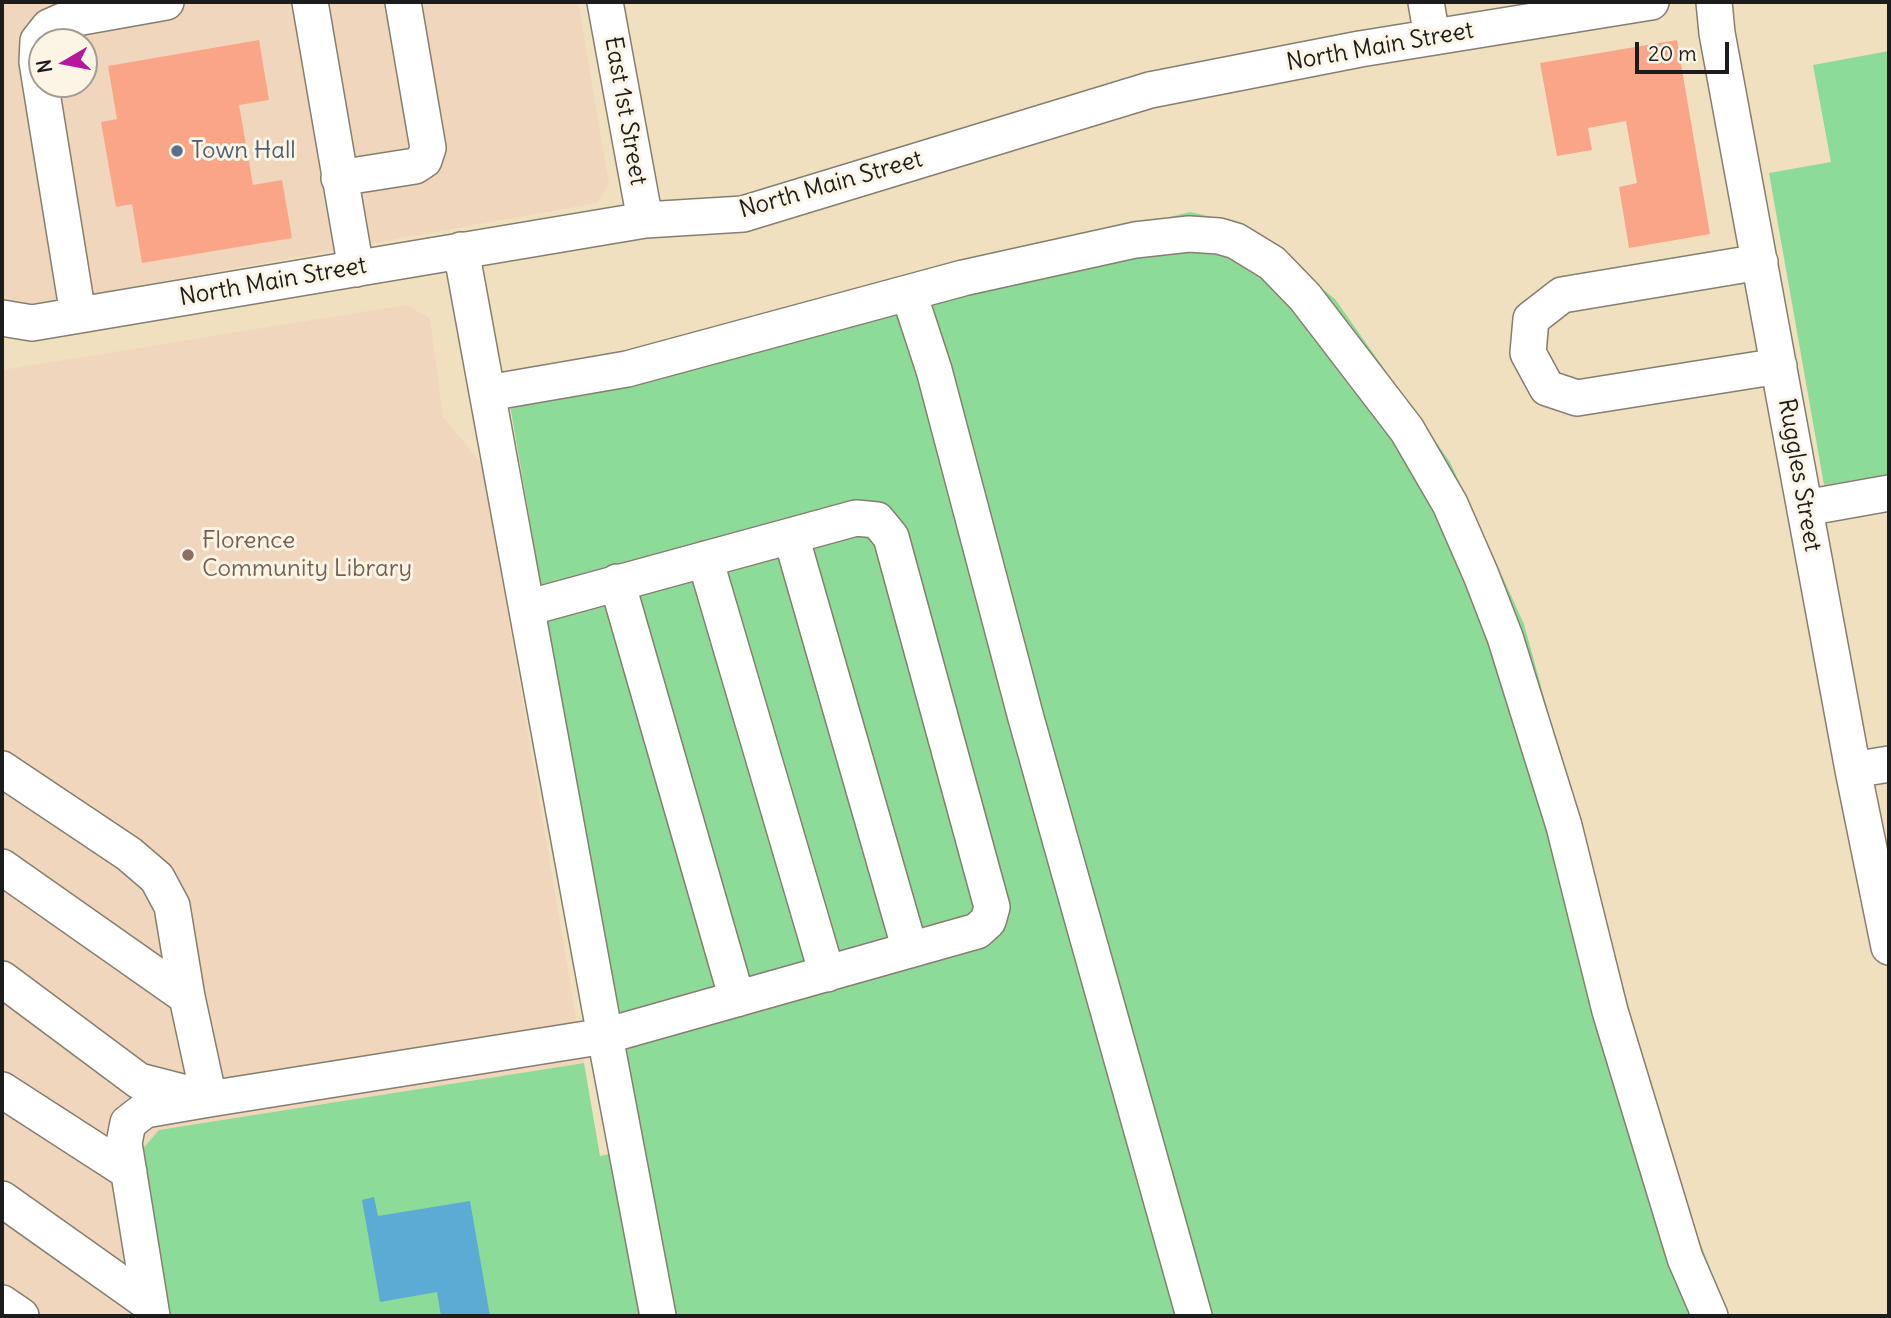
<!DOCTYPE html>
<html>
<head>
<meta charset="utf-8">
<style>
	body { margin:0 }
	#map { position:relative; width:1891px; height:1318px; overflow:hidden; background:#f0e0c0; font-family:Delius,sans-serif }
	canvas { display:block }
	.frame { position:absolute; inset:0; border:4px solid #1c1c1c; pointer-events:none }
	.north { position:absolute; left:28px; top:28px; width:70px; height:70px; box-sizing:border-box; background:#fcf5e5; border:2px solid #a29e95; border-radius:50%; rotate:260deg; font-size:19px; font-weight:700; line-height:28px; text-align:center; color:#1c1c1c }
	.north::after { content:''; display:block; margin:auto; width:24px; height:32px; background:#b5179e; clip-path:polygon(50% 0,100% 100%,50% 72%,0 100%) }
	.scale { position:absolute; left:1635px; top:42px; width:94px; height:32px; box-sizing:border-box; border:4px solid #1c1c1c; border-top:0; padding-left:9px; font-size:21px; line-height:24px; white-space:nowrap; color:#1c1c1c; -webkit-text-stroke:5px #fcf5e5; paint-order:stroke }
</style>
</head>
<body>
<div id="map">
<canvas width="1891" height="1318"></canvas>
<div class="frame"></div>
<div class="north">N</div>
<div class="scale">20 m</div>
</div>
<script>
const c = document.querySelector('canvas').getContext('2d');
c.lineJoin = 'round';
function paint(path, color) { c.fillStyle = color; c.fill(path, 'evenodd'); }
const toPath = rows => new Path2D(rows.map(r => 'M' + r).join(''));
function trace(path, color, width, dash) { c.strokeStyle = color; c.lineWidth = width; c.lineCap = dash ? 'butt' : 'round'; c.setLineDash(dash || []); c.stroke(path); }
function label(font, color, halo, rows, align = 'center') {
  c.font = font + ' Delius,sans-serif'; c.lineWidth = 6; c.setLineDash([]); c.textBaseline = 'middle'; c.strokeStyle = halo; c.fillStyle = color; for (const [text, x, y, turn = 0] of rows) {
    c.save(); c.translate(x, y); c.rotate((+turn || 0) * Math.PI / 180); c.textAlign = isNaN(turn) ? turn : align; if (halo) c.strokeText(text, 0, 0); c.fillText(text, 0, 0); c.restore();
  }
}
const built = toPath([
	[2,2,578,2,609,183,597,203,2,310],
	[42,42,84,42,84,84,42,84],
	[405,305,430,318,443,417,482,464,584,1063,159,1130,168,1316,2,1316,2,370]
]);
const green = toPath([
	[1889,51,1889,474,1824,485,1769,173,1831,162,1813,65],
	[1190,212,1243,224,1335,299,1450,462,1524,624,1677,1184,1729,1316,168,1316,141,1151,159,1130,584,1063,600,1156,638,1148,506,382]
]);
const water = toPath([
	[374,1197,378,1216,470,1201,490,1316,441,1316,437,1292,380,1302,362,1200]
]);
const building = toPath([
	[259,40,269,100,239,105,253,185,282,180,292,238,142,263,132,204,116,207,101,122,117,119,108,66],
	[1677,40,1710,234,1629,248,1619,187,1637,183,1626,121,1588,128,1592,150,1557,156,1540,63]
]);
const minor = toPath([
	[310,2,356,269],
	[605,2,645,220],
	[1426,2,1432,37],
	[1714,2,1717,33,1853,770,1889,947],
	[339,178,415,166,424,160,428,148,403,2],
	[1760,262,1562,295,1531,319,1528,353,1547,388,1577,398,1779,366],
	[909,294,934,370,1026,718,1194,1316],
	[78,315,37,62,38,41,49,27,65,20,166,2],
	[2,318,32,323,645,220,743,214,1150,90,1360,49,1651,2],
	[488,393,627,369,963,278,1135,240,1189,234,1219,236,1236,241,1272,263,1305,297,1407,430,1450,504,1481,575,1505,637,1564,826,1610,1011,1661,1179,1685,1258,1710,1316],
	[1805,508,1889,493],
	[791,536,910,950],
	[705,559,827,974],
	[617,582,737,999],
	[527,608,856,518,877,520,891,537,992,907,988,921,977,931,605,1036,658,1316],
	[2,769,129,854,157,878,172,906,187,997,209,1099,145,1110,128,1123,124,1143,152,1316],
	[1853,770,1889,764],
	[2,867,187,997],
	[2,979,139,1081,209,1099,605,1036,461,250],
	[2,1090,129,1172],
	[2,1199,150,1304],
	[2,1303,21,1316]
]);
const markers = [
	[177,151,7,"#5c6f8a"],
	[188,555,7,"#8d6e63"]
];
const streetNames = [
	["North Main Street",1380,47,-10],
	["East 1st Street",625,111,80],
	["North Main Street",831,185,-16],
	["North Main Street",273,282,-10],
	["Ruggles Street",1799,475,80]
];
const serviceNames = [
	["Town Hall",191,151]
];
const educationNames = [
	["Florence",202,541],
	["Community Library",202,569]
];
paint(built, '#f0d6bc');
paint(green, '#8cdb99');
paint(water, '#5babd5');
paint(building, '#faa587');
trace(minor, '#867e6e', 38);
trace(minor, '#fff', 35);
for (const [x, y, r, color] of markers) { const dot = new Path2D(); dot.arc(x, y, r, 0, 2 * Math.PI); c.fillStyle = color; c.fill(dot); trace(dot, '#fcf5e5', 2.5); }
label('24px', '#1c1c1c', '#fcf5e5', streetNames);
label('24px', '#4e5e75', '#fcf5e5', serviceNames, 'left');
label('24px', '#785e54', '#fcf5e5', educationNames, 'left');
</script>
</body>
</html>
